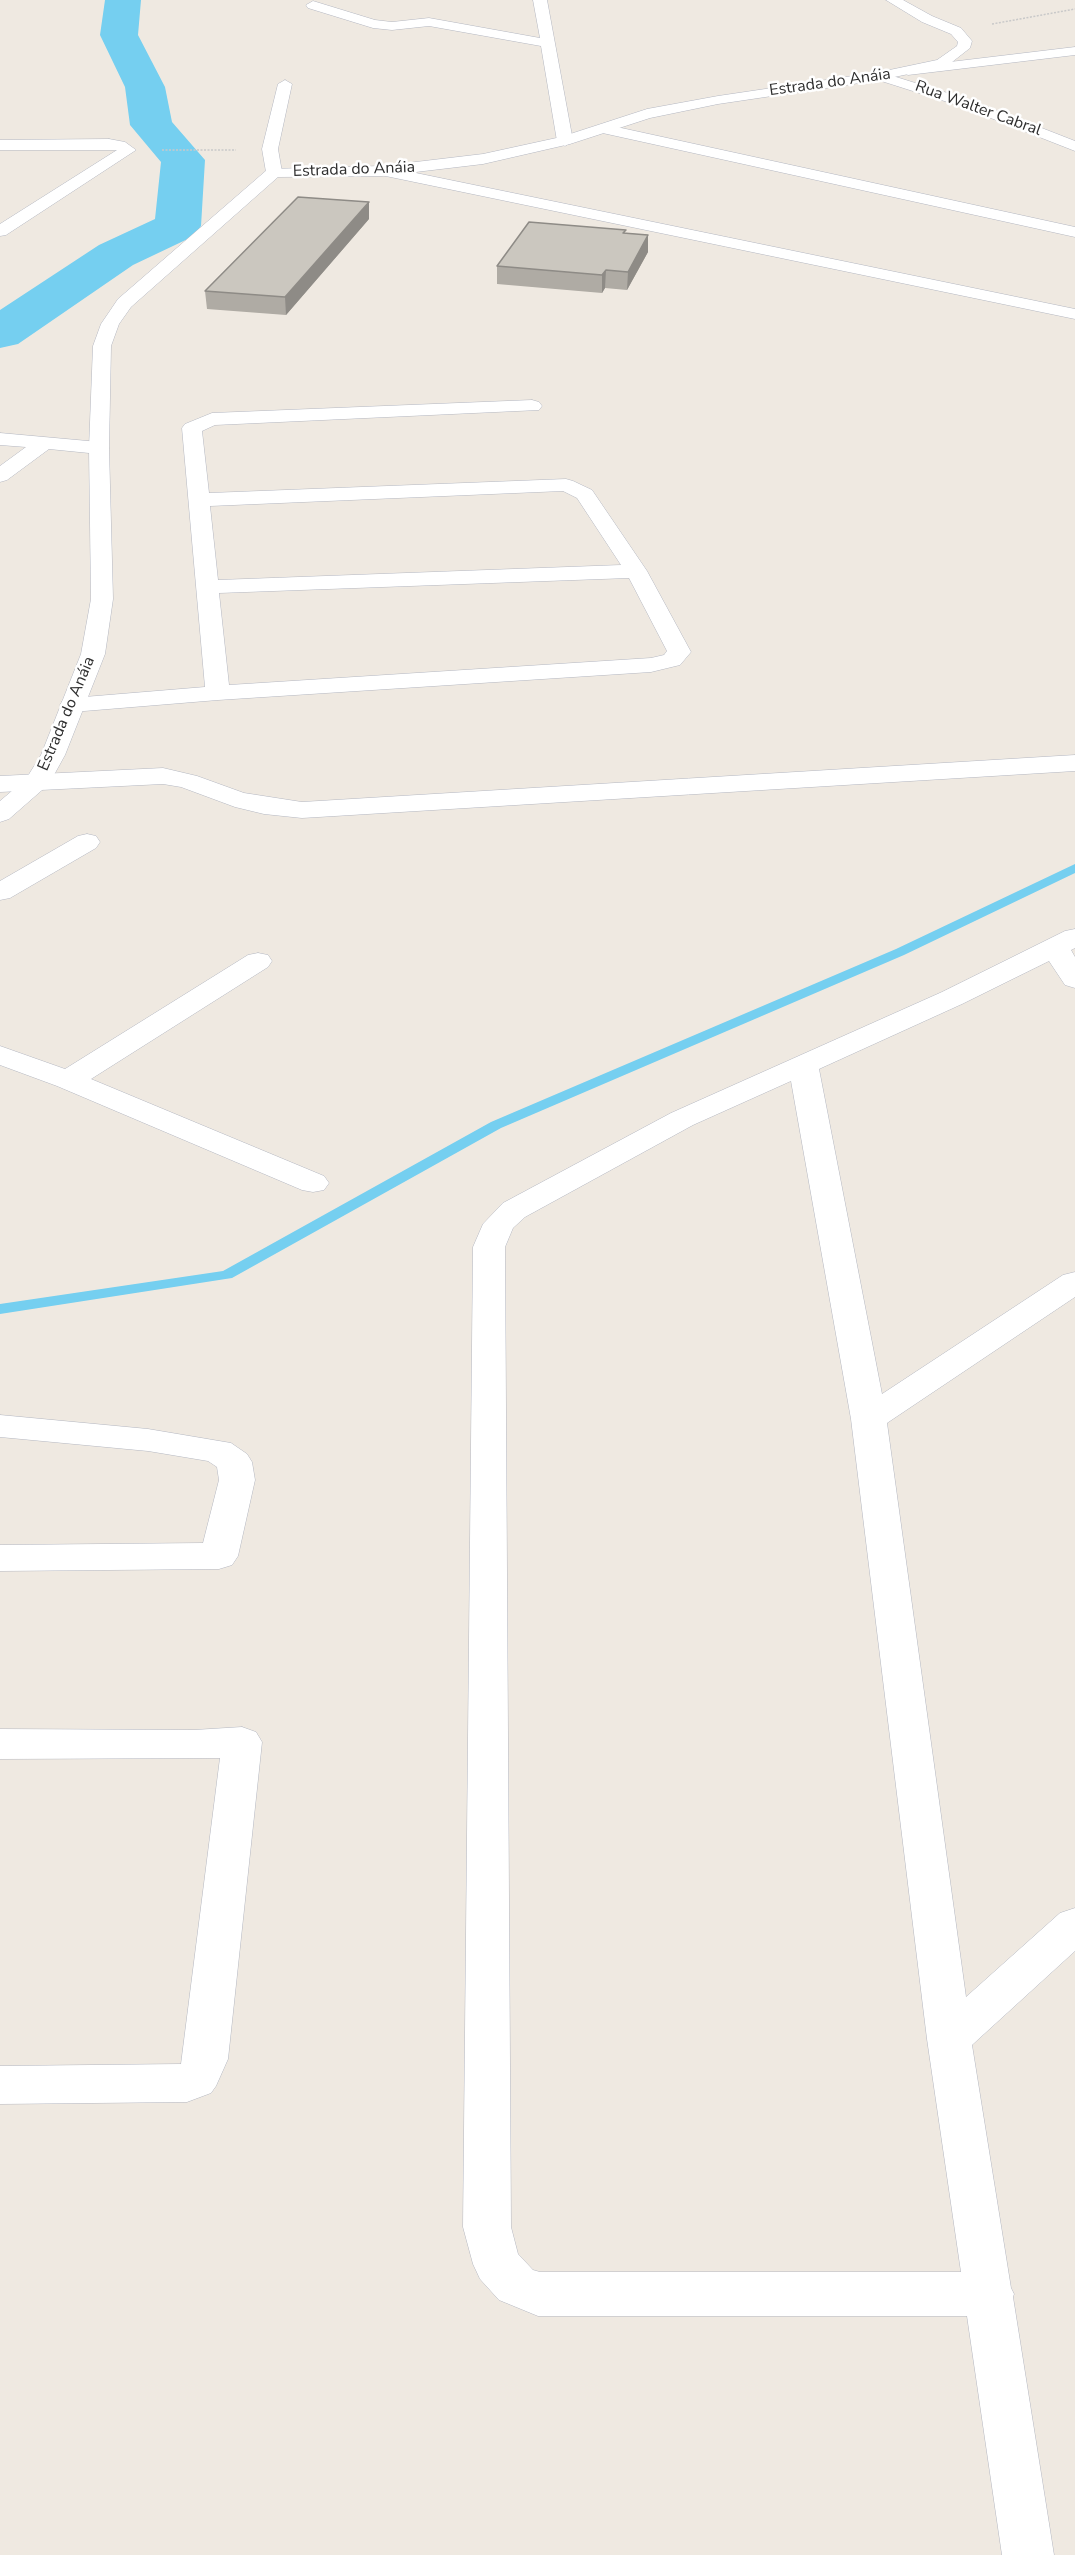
<!DOCTYPE html>
<html>
<head>
<meta charset="utf-8">
<style>
	body { margin:0 }
	canvas { display:block; background:#efe9e1 }
</style>
</head>
<body>
<canvas width="1075" height="2555"></canvas>
<script>
const c = document.querySelector('canvas').getContext('2d');
c.lineJoin = 'round';
const toPath = rows => new Path2D(rows.map(r => 'M' + r).join(''));
function paint(path, color) { c.fillStyle = color; c.fill(path, 'evenodd'); }
function trace(path, color, width, dash) { c.strokeStyle = color; c.lineWidth = width; c.lineCap = dash ? 'butt' : 'round'; c.setLineDash(dash || []); c.stroke(path); }
function label(font, color, halo, rows, align = 'center') {
  c.font = font + ' "Nunito Sans",sans-serif'; c.lineWidth = 5; c.setLineDash([]); c.textBaseline = 'middle'; c.strokeStyle = halo; c.fillStyle = color; for (const [text, x, y, turn = 0] of rows) {
    c.save(); c.translate(x, y); c.rotate((+turn || 0) * Math.PI / 180); c.textAlign = isNaN(turn) ? turn : align; if (halo) c.strokeText(text, 0, 0); c.fillText(text, 0, 0); c.restore();
  }
}
const stream = toPath([
	[1075,864,1075,873,904,955,501,1128,232,1278,0,1314,0,1304,223,1271,491,1122,896,949,1075,864]
]);
const river = toPath([
	[105,0,141,0,138,35,165,87,172,122,205,160,201,226,194,236,133,265,18,344,0,348,0,310,99,245,155,219,161,162,130,125,125,87,100,35,105,0]
]);
const path = toPath([
	[992,24,1075,9],
	[162,150,236,150]
]);
const minor = toPath([
	[533,0,547,0,573,141,565,146,557,141,541,46,429,26,392,30,373,28,308,8,306,5,313,1,375,20,392,22,429,18,540,38,533,0],
	[1075,47,1075,55,908,75,901,71,908,67,1075,47],
	[880,72,970,100,1075,141,1075,151,960,106,875,79,873,76,875,73,880,72],
	[285,80,292,84,278,149,282,172,274,177,266,172,262,149,278,84,285,80],
	[603,124,1075,227,1075,237,598,132,595,129,603,124],
	[109,139,125,142,136,150,6,235,0,236,0,224,117,150,0,150,0,140,109,139],
	[382,166,1075,309,1075,319,376,174,374,171,376,168,382,166],
	[532,400,539,402,542,406,539,410,215,425,202,431,209,493,566,479,573,481,592,490,647,571,691,652,680,665,651,672,218,700,72,712,63,710,60,705,63,700,72,698,205,687,182,428,185,424,212,413,532,400],
	[563,491,577,498,621,565,218,580,210,506,563,491],
	[629,578,667,651,664,655,651,658,229,685,219,593,629,578],
	[0,433,99,442,106,444,109,448,106,452,99,454,49,449,7,480,0,482,0,466,26,447,0,445,0,433],
	[1075,755,1075,771,302,818,264,814,235,807,181,787,163,784,0,792,0,776,163,768,197,776,244,793,302,802,1075,755],
	[87,834,96,836,100,842,96,848,10,898,0,900,0,881,78,836,87,834],
	[1075,929,1075,948,1071,950,1075,957,1075,988,1065,985,1049,961,962,1004,819,1069,882,1394,1063,1275,1075,1272,1075,1297,887,1423,966,1997,1060,1913,1075,1908,1075,1951,972,2045,1011,2288,1014,2294,1013,2297,1054,2555,1002,2555,967,2316,538,2316,499,2300,480,2279,473,2264,463,2227,473,1247,483,1224,503,1203,671,1113,942,992,1065,931,1075,929],
	[791,1081,851,1419,927,2039,961,2272,540,2272,533,2270,518,2254,511,2227,505,1247,513,1228,525,1217,693,1125,791,1081],
	[258,953,268,955,272,961,268,967,91,1079,324,1176,329,1183,324,1190,313,1192,302,1190,57,1086,0,1065,0,1046,65,1069,248,955,258,953],
	[0,1415,148,1429,231,1443,247,1454,252,1462,255,1480,238,1556,232,1565,219,1569,0,1571,0,1545,203,1543,219,1480,217,1467,208,1461,148,1451,0,1437,0,1415],
	[242,1727,256,1732,262,1742,228,2059,216,2086,211,2093,187,2102,0,2104,0,2066,181,2064,220,1758,0,1759,0,1729,194,1730,242,1727]
]);
const tertiary = toPath([
	[886,0,903,0,932,16,961,28,972,41,970,48,947,66,942,67,880,80,718,104,650,118,570,144,483,164,382,176,278,177,131,307,119,324,111,346,109,448,113,599,105,654,65,755,49,784,9,819,0,822,0,801,26,779,41,755,81,654,91,599,89,448,93,346,101,324,118,299,268,169,382,166,483,154,561,137,647,109,718,96,880,72,937,60,957,46,958,42,951,34,922,22,886,0]
]);
const wall = toPath([
	[369,219,286,315,207,309,205,291],
	[626,233,648,235,648,252,627,290,605,288,602,293,497,284,497,266]
]);
const shadedWall = toPath([
	[369,202,369,219,286,315,285,297],
	[648,235,648,252,627,290,628,272],
	[606,270,605,288,602,293,602,275]
]);
const building = toPath([
	[298,197,369,202,285,297,205,291,298,197],
	[529,222,626,230,623,233,648,235,628,272,606,270,602,275,497,266,529,222]
]);
const farStreetnames = [
	["Estrada do Anáia",830,83,-8],
	["Rua Walter Cabral",978,109,20],
	["Estrada do Anáia",354,170,-2],
	["Estrada do Anáia",67,714,-67]
];
paint(stream, '#75cff0');
paint(river, '#75cff0');
trace(minor, '#b4b7c1', 1);
trace(tertiary, '#b4b7c1', 1);
trace(path, '#c9c9c9', 1.5, [2, 1.5]);
paint(minor, '#fff');
paint(tertiary, '#fff');
paint(wall, '#afaba4');
paint(shadedWall, '#8e8b86');
paint(building, '#cbc7bf');
trace(building, '#8e8b86', 1.5);
label('16px', '#2e2e2e', '#fff', farStreetnames);
</script>
</body>
</html>
